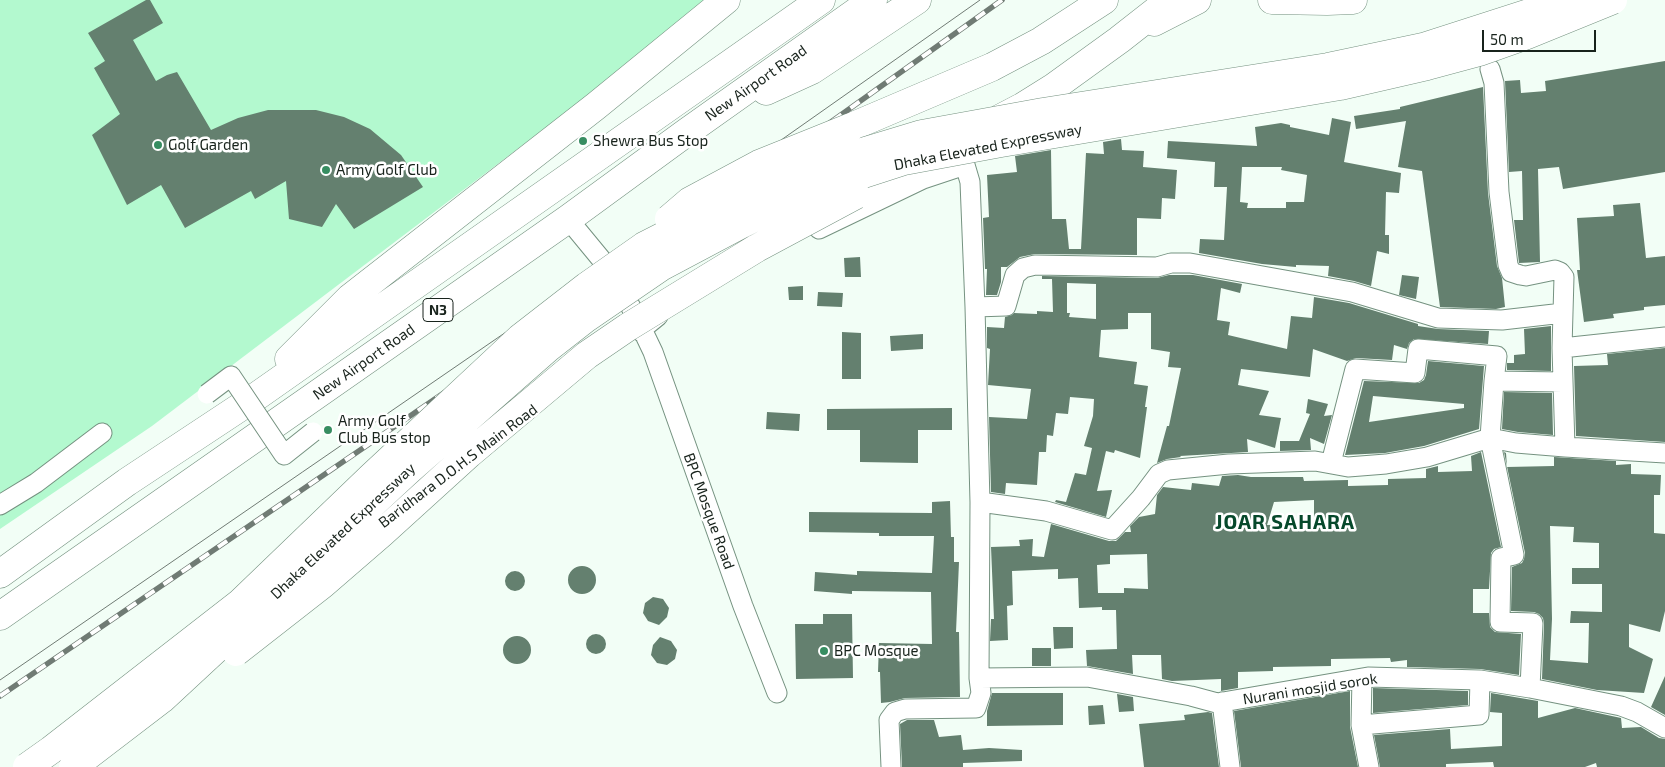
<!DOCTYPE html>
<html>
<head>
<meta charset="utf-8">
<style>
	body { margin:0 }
	#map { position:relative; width:1665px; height:767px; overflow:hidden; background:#f2fef6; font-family:"Exo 2",sans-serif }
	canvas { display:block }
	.scale { position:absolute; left:1482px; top:30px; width:114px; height:22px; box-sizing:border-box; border:2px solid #18231c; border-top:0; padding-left:6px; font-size:15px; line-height:18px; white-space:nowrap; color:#18231c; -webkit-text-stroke:4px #fff; paint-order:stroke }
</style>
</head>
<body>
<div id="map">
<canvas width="1665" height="767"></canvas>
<div class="scale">50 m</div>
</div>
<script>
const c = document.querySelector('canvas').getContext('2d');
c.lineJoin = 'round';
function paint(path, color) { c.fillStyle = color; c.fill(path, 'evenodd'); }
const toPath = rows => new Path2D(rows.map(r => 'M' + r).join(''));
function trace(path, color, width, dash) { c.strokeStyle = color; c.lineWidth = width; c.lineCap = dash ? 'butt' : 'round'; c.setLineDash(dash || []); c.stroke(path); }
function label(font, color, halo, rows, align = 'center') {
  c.font = font + ' "Exo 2",sans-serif'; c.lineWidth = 5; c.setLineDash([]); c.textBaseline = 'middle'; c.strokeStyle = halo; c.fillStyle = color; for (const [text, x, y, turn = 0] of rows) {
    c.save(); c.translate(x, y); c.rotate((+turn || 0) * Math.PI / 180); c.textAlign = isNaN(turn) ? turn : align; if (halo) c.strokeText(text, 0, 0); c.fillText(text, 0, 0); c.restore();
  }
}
const green = toPath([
	[0,0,714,0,152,426,0,529]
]);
const building = toPath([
	[146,0,150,0,163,23,133,40,156,81,167,75,177,72,211,130,238,118,268,110,316,110,344,117,370,129,401,155,423,187,354,229,336,204,322,227,289,219,286,181,255,199,251,191,185,228,161,185,127,205,92,135,120,114,94,68,105,61,88,33],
	[1665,61,1665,172,1563,189,1559,167,1538,169,1540,262,1519,263,1514,220,1523,220,1522,171,1509,172,1505,81,1520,80,1521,93,1546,91,1545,81],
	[1483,87,1488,193,1497,266,1502,278,1505,307,1496,309,1440,307,1422,171,1398,167,1406,121,1356,129,1354,116,1400,109,1400,107],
	[1332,118,1351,122,1344,162,1401,173,1399,193,1386,192,1385,235,1389,235,1389,254,1377,251,1371,286,1354,281,1328,276,1329,266,1296,265,1296,267,1262,264,1199,253,1200,239,1224,240,1227,187,1214,187,1215,162,1167,158,1168,141,1257,146,1255,127,1281,123,1290,125,1290,127,1329,135],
	[1242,167,1282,167,1281,170,1307,175,1304,202,1286,202,1286,208,1247,208,1248,203,1240,202],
	[1121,139,1122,150,1144,151,1143,167,1177,170,1175,199,1162,198,1161,219,1137,218,1137,255,1035,254,1020,257,1007,267,1001,267,1001,282,997,295,986,295,987,269,985,269,983,218,989,217,987,175,1017,172,1015,156,1051,150,1052,219,1066,219,1069,249,1081,249,1086,153,1104,154,1103,142],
	[1640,203,1646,258,1665,256,1665,305,1644,307,1644,310,1613,314,1614,318,1584,322,1577,270,1580,270,1577,218,1614,216,1613,205],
	[860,257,861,277,845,277,844,258],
	[1169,275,1193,275,1242,284,1240,293,1221,288,1217,320,1230,322,1228,335,1287,349,1291,316,1312,318,1314,297,1349,303,1418,324,1418,326,1438,329,1489,331,1488,344,1414,339,1409,343,1407,349,1394,345,1392,360,1356,358,1347,361,1313,349,1310,377,1241,369,1238,385,1269,391,1259,415,1281,418,1275,448,1247,439,1248,452,1180,456,1181,457,1167,459,1157,463,1167,426,1169,426,1181,368,1168,367,1170,352,1151,349,1151,313,1128,313,1128,329,1101,330,1099,357,1137,362,1134,384,1148,386,1145,407,1147,407,1140,458,1115,450,1114,453,1106,451,1097,491,1112,490,1106,517,1055,502,1056,500,1066,502,1075,473,1086,475,1092,448,1084,446,1093,416,1094,399,1070,397,1068,414,1056,413,1053,436,1047,435,1046,452,1039,452,1037,485,1006,483,1005,494,991,492,989,417,1027,419,1031,389,988,385,990,349,987,348,987,327,1004,328,1005,317,1012,315,1014,313,1037,314,1037,311,1053,312,1052,279,1042,279,1042,276,1157,278],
	[1067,283,1096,284,1096,319,1069,317,1070,313,1067,313],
	[1402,275,1419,277,1416,299,1399,295],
	[803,286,803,300,789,300,788,287],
	[818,292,843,293,842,307,817,306],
	[1551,326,1551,371,1507,370,1507,363,1514,363,1514,355,1525,354,1524,329],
	[842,332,861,333,861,379,842,379],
	[923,334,923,349,891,351,890,336],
	[1665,348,1665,442,1576,436,1574,366,1608,365,1607,354],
	[1428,361,1484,366,1479,429,1424,446,1385,453,1345,455,1364,381,1419,383,1424,380,1426,375],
	[1373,396,1464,404,1464,408,1369,422],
	[1504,392,1552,393,1553,435,1518,432,1502,429],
	[1308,399,1328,404,1324,416,1332,415,1324,444,1310,438,1311,450,1280,451,1280,441,1299,441,1310,414,1306,413],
	[952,408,952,430,918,430,918,463,860,462,860,430,827,430,827,409],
	[767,412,800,414,799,431,766,429],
	[1481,452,1501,547,1494,549,1491,553,1489,589,1473,589,1473,613,1489,613,1490,627,1495,632,1521,634,1519,675,1480,669,1407,667,1407,660,1391,662,1390,658,1331,659,1331,666,1273,667,1273,671,1238,672,1238,688,1221,691,1221,679,1172,681,1162,679,1161,655,1132,655,1133,674,1087,666,1086,650,1117,649,1116,610,1102,610,1102,607,1079,608,1078,578,1058,579,1058,569,1012,571,1013,605,1007,606,1008,640,990,641,991,619,994,619,991,547,1020,546,1019,540,1033,539,1032,556,1044,557,1051,524,1109,541,1116,541,1125,532,1131,532,1130,526,1139,517,1155,514,1157,495,1163,487,1191,490,1192,483,1219,486,1222,476,1238,475,1251,477,1303,477,1304,481,1348,480,1348,486,1388,485,1388,479,1426,478,1426,469,1438,466,1438,472,1472,471,1471,456],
	[1314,500,1314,524,1267,525,1274,502],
	[1147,554,1148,589,1124,588,1124,593,1098,593,1097,565,1110,564,1110,555],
	[1504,452,1506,453,1507,467,1554,466,1554,457,1616,461,1616,465,1631,464,1631,474,1661,475,1660,495,1654,495,1654,533,1665,534,1665,611,1660,632,1629,624,1629,647,1653,659,1644,693,1597,690,1542,679,1544,624,1543,618,1539,614,1534,612,1511,611,1512,567,1522,563,1524,559,1525,553],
	[1550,526,1574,527,1573,542,1599,543,1599,568,1572,568,1572,584,1602,584,1602,612,1571,611,1570,623,1589,623,1588,663,1550,660,1552,619],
	[950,501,951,537,954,537,954,562,959,562,956,632,959,632,960,697,905,698,890,702,881,703,880,672,878,672,879,643,932,644,931,592,852,591,852,594,814,591,815,572,857,575,857,571,932,573,934,536,879,536,879,533,809,532,809,512,932,513,932,502],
	'568 580a14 14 0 1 1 28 0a14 14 0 1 1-28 0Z',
	'505 581a10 10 0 1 1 20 0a10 10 0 1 1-20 0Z',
	[653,597,663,599,669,608,667,617,659,625,648,621,643,613,645,603],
	[823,614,852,614,853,678,796,679,795,624,823,624],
	[1053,627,1073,627,1073,648,1054,649],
	'586 644a10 10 0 1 1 20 0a10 10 0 1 1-20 0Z',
	'503 650a14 14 0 1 1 28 0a14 14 0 1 1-28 0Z',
	[660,637,671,641,677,650,675,659,667,665,657,663,651,655,653,645],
	[1032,648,1051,648,1051,666,1032,666],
	[1665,676,1665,715,1651,707],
	[1373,688,1468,691,1468,705,1373,713],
	[1350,691,1350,727,1358,767,1241,767,1234,711],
	[992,693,1063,693,1063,725,987,726,987,711],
	[1491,693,1538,701,1538,718,1575,708,1621,718,1622,728,1641,727,1659,738,1665,739,1665,767,1597,767,1596,763,1585,767,1494,767,1493,762,1446,764,1446,767,1380,767,1374,735,1450,729,1451,749,1502,746,1502,713,1490,712],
	[1117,694,1133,697,1134,711,1119,712],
	[1103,705,1105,724,1089,725,1088,706],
	[1208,712,1212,713,1219,767,1144,767,1139,724,1185,720,1184,715],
	[907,720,934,720,939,737,961,735,963,750,989,748,1022,750,1022,761,963,763,963,767,902,767,900,724]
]);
const minor = toPath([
	[1490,69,1494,83,1499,192,1508,265,1511,272,1520,275,1526,276,1555,270,1560,272,1564,277,1562,348,1565,447],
	[568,219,615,276,642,329,640,331],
	[819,229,923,179,965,165,970,182,975,307,980,502,979,678,981,693,976,708,905,709,895,712,889,720,891,767],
	[975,307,1006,306,1015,275,1023,268,1035,265,1157,267,1171,263,1190,263,1352,292,1438,318,1502,320,1563,313],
	[658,316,642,329,653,352,743,606,777,693],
	[1562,348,1665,337],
	[1494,381,1490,438,1514,555,1501,558,1500,622,1533,623,1530,688],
	[1331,463,1355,369,1415,373,1418,349,1497,356,1494,381,1563,382],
	[980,502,1046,511,1112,530,1141,498,1159,474,1168,470,1229,464,1315,461,1348,467,1386,464,1427,457,1490,438,1516,443,1565,447,1665,453],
	[0,505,36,483,102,433],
	[979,678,1087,677,1191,696,1217,703,1368,677,1480,680,1530,688,1621,706,1637,712,1665,728],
	[1222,702,1230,767],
	[1361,725,1362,678],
	[1369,767,1361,725,1479,715,1480,680]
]);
const highway = toPath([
	[1272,0,1327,1,1353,0],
	[1154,22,1197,0],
	[766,91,812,70,917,0],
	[1001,118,1022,107,1054,87,1119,40,1170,0],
	[851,127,992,67,1041,41,1104,0],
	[856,195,908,167],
	[289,359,350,298,596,106,726,0],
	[0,574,127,482,257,396,821,0],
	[0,616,568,219,687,132,873,0]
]);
const tram = toPath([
	[0,680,605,264,980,0]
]);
const rail = toPath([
	[0,696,615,276,1002,0]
]);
const minorBridge = toPath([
	[207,394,231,376,284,455,313,432]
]);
const highwayBridge = toPath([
	[669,219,690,201,759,164,851,127],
	[236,652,323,584,382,533,469,454,587,355,628,327,757,248,856,195],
	[27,767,51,750,240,603,371,477,520,338,587,286,644,246,699,218,761,189,813,167,922,134,1043,112,1328,67,1423,47,1532,12,1563,0],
	[73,767,162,699,409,470,548,348,585,319,661,267,742,224,782,204,833,184,904,161,1001,143,1340,86,1427,66,1479,52,1527,35,1613,0]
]);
const markers = [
	[583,141,5,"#378d61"],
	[158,145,5,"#378d61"],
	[326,170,5,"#378d61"],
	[328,430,5,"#378d61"],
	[824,651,5,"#378d61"]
];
const shields = [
	[438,310,30]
];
const shieldNames = [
	["N3",438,310]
];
const streetNames = [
	["New Airport Road",756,83,-35],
	["Dhaka Elevated Expressway",988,147,-11],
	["New Airport Road",364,362,-35],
	["Baridhara D.O.H.S Main Road",458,466,-37],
	["BPC Mosque Road",709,511,70],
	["Dhaka Elevated Expressway",343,531,-43],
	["Nurani mosjid sorok",1310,689,-9]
];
const poiNames = [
	["Shewra Bus Stop",593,141],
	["Golf Garden",168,145],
	["Army Golf Club",336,170],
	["Army Golf",338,421],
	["Club Bus stop",338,438],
	["BPC Mosque",834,651]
];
const districtNames = [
	["JOAR SAHARA",1285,522]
];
paint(green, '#b3f9cf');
paint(building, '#64806f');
trace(minor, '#759280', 21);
trace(highway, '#759280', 29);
trace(minor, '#fff', 19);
trace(highway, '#fff', 28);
trace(tram, '#707b74', 1);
trace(rail, '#707b74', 5.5);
trace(rail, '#fff', 4, [11]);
trace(minorBridge, '#759280', 21, []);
trace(highwayBridge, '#759280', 29, []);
trace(minorBridge, '#fff', 19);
trace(highwayBridge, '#fff', 28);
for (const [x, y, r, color] of markers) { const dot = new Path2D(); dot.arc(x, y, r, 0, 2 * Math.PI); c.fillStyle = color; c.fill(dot); trace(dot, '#fff', 2); }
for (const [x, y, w] of shields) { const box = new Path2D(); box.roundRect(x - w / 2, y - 11.5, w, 23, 4); c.fillStyle = '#fff'; c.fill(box); trace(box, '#18231c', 1); }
label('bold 14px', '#18231c', null, shieldNames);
label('15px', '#18231c', '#fff', streetNames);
label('15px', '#18231c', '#fff', poiNames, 'left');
c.letterSpacing = '1px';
label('bold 20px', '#06482b', '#fff', districtNames);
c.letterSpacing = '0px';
</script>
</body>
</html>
